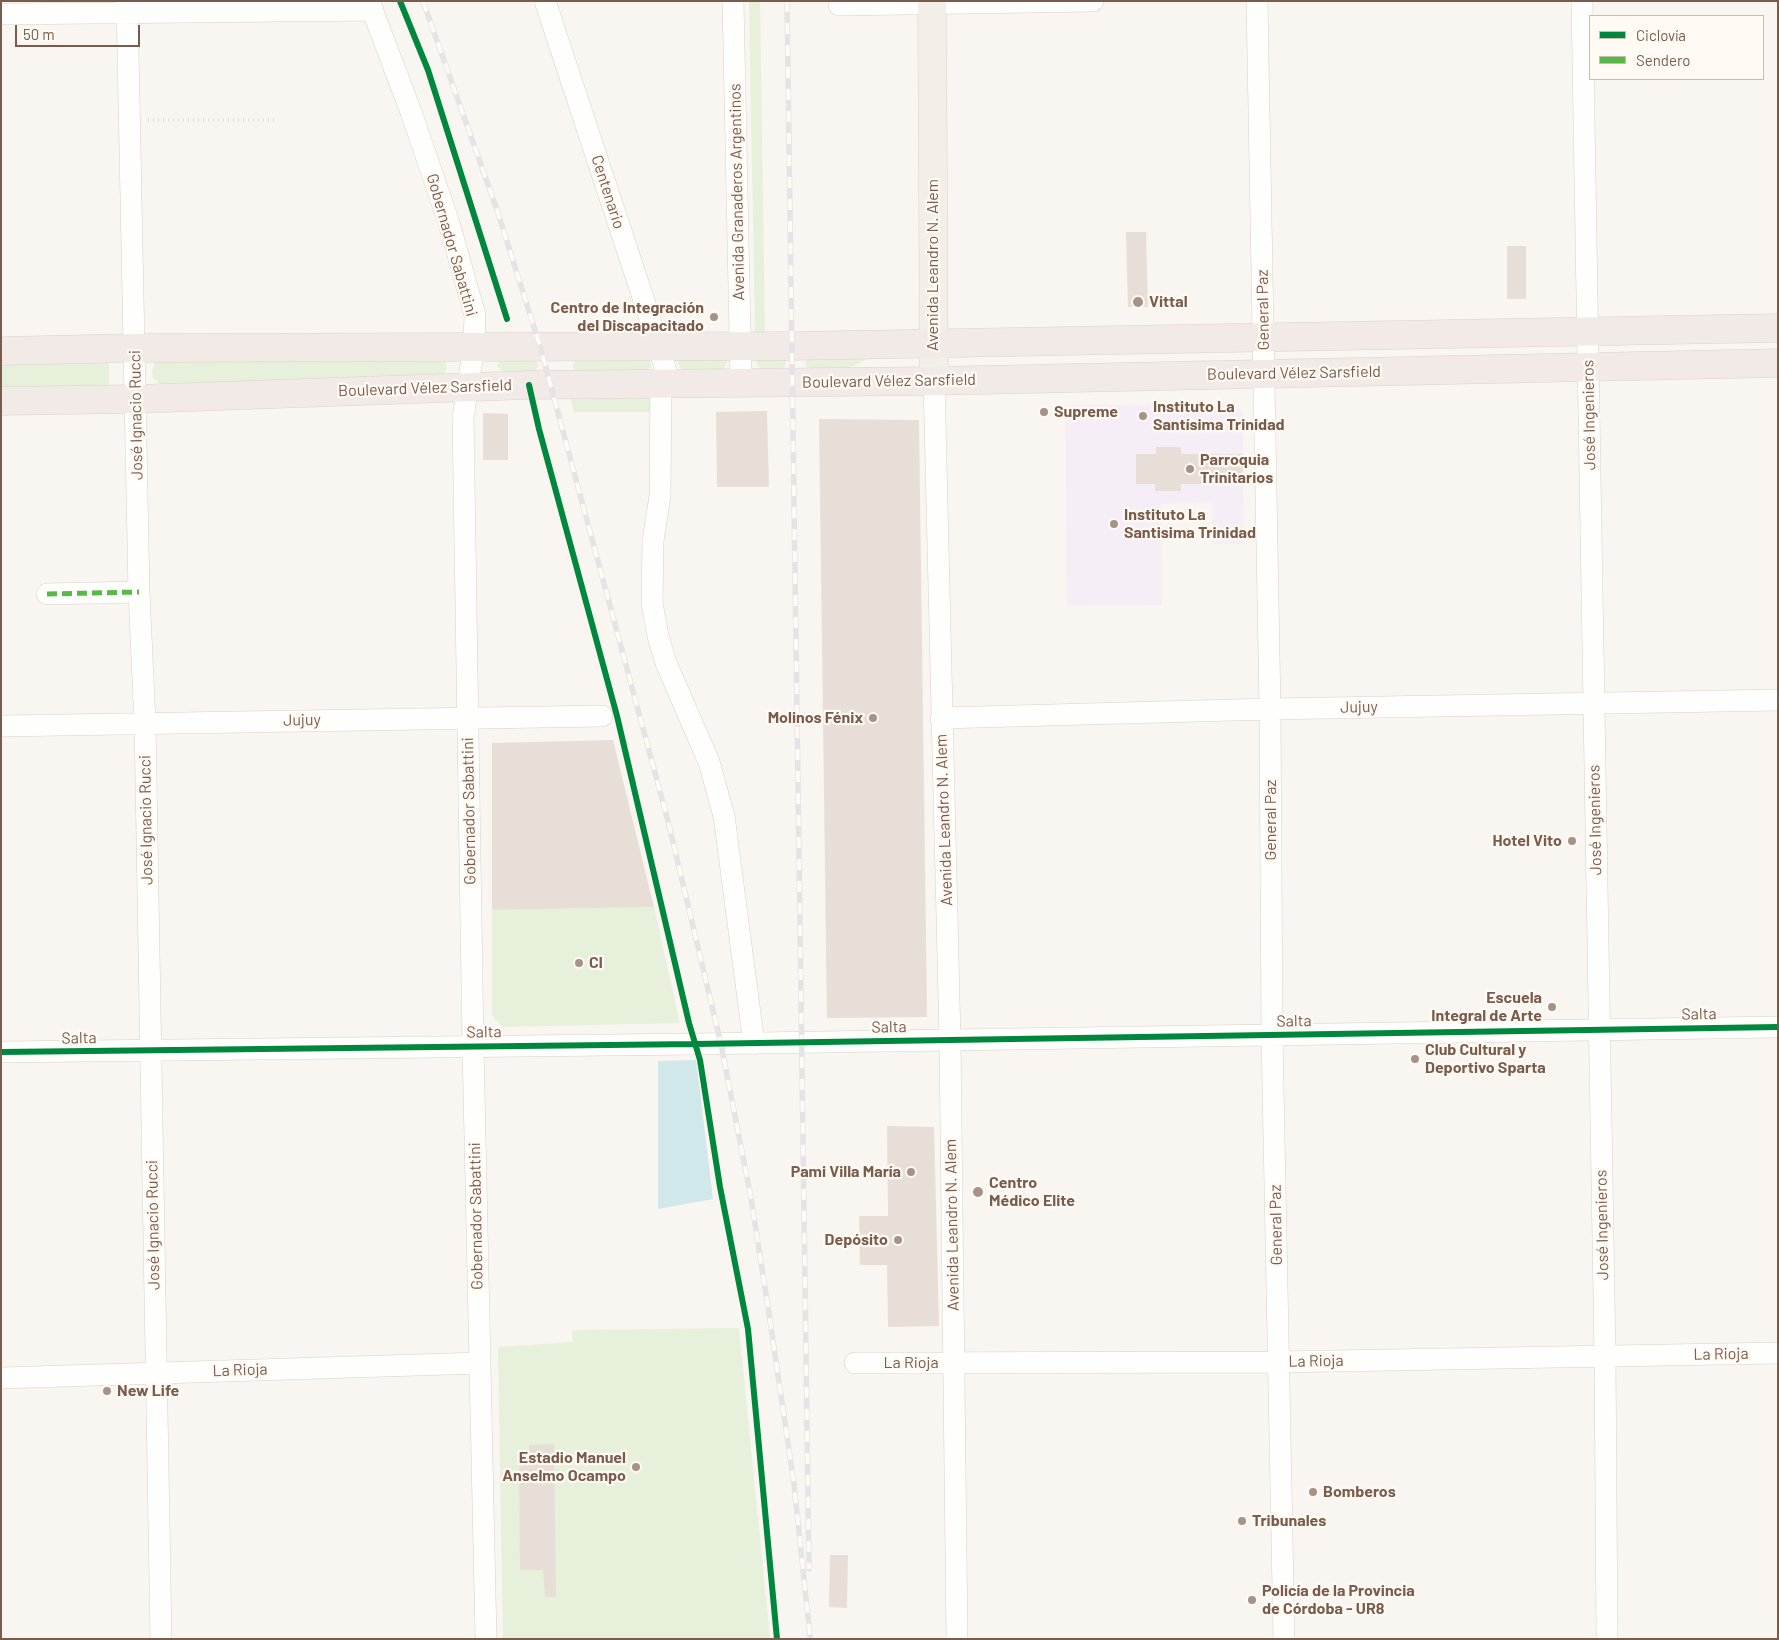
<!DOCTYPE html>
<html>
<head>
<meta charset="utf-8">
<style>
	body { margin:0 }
	#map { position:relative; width:1779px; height:1640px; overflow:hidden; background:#f9f5f0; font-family:Barlow,sans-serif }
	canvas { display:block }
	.frame { position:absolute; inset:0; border:2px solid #7a5c4d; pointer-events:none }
	.legend { position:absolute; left:1589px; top:15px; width:175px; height:65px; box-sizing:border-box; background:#fffaf3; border:1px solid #cabbb1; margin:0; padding:6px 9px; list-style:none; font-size:15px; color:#7a5c4d }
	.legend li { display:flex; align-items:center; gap:10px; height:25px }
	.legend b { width:25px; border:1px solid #cabbb1 }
	.scale { position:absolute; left:15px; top:25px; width:125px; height:22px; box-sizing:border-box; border:2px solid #7a5c4d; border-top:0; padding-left:6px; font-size:15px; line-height:18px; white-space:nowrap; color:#7a5c4d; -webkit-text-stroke:4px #fffaf3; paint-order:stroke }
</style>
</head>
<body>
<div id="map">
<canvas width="1779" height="1640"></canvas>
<div class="frame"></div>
<ul class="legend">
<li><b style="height:6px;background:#00873e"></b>Ciclovía</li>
<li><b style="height:6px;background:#58b947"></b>Sendero</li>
</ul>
<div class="scale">50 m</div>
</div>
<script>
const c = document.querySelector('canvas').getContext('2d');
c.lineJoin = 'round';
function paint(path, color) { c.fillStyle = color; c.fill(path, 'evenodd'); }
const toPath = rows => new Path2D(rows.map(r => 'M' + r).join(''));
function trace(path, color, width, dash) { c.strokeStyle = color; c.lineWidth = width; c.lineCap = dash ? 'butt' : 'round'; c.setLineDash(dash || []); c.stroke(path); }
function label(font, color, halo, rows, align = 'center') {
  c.font = font + ' Barlow,sans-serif'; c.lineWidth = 4.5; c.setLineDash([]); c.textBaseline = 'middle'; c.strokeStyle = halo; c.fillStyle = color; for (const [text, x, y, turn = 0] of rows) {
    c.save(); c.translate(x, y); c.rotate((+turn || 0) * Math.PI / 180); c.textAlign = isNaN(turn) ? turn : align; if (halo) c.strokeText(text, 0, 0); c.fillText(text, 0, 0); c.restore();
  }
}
const education = toPath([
	[1232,404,1243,412,1243,454,1181,454,1181,447,1156,447,1156,454,1136,455,1136,484,1243,484,1244,544,1213,544,1212,503,1161,504,1162,605,1067,606,1065,405]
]);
const green = toPath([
	[749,1,760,1,765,337,755,333],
	[442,357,447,367,442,378,160,384,153,377,152,371,156,360],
	[807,357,872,357,846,369,809,369,805,365],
	[680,358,725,358,727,363,723,370,682,370,678,364],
	[787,358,784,369,761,369,756,363,757,359],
	[109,359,109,387,1,389,1,361],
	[649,359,651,367,647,370,575,371,573,368,574,360],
	[534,360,539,365,534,372,503,371,497,366,500,361],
	[569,392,652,393,656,412,574,412],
	[654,907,680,1023,502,1027,492,1015,492,910],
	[739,1328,770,1639,503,1639,498,1347,573,1342,572,1330]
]);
const water = toPath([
	[696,1060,713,1199,658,1209,658,1061]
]);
const building = toPath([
	[1126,232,1146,232,1148,307,1128,307],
	[1507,246,1526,246,1526,299,1507,299],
	[767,411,769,487,717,487,716,412],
	[483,413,508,414,508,460,483,460],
	[819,419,919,420,927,1017,827,1018],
	[1156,447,1181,447,1181,454,1243,454,1243,484,1181,484,1181,491,1155,491,1155,484,1136,484,1136,454,1156,454],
	[613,740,654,907,492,910,492,743],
	[887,1126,934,1127,939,1326,888,1327,887,1265,860,1265,859,1216,888,1216],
	[554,1444,556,1597,545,1597,543,1570,520,1570,519,1456,529,1456,529,1445],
	[830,1555,848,1555,847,1608,829,1607]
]);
const path = toPath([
	[148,120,277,120]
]);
const minor = toPath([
	[127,1,139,592,145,723,161,1639],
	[369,1,411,112,449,223,475,315,474,346,463,418,473,1046,486,1639],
	[545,1,659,346,669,383],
	[733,1,741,382],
	[1257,1,1270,709,1272,1035,1284,1639],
	[1582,1,1605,1356,1607,1639],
	[839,5,1093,1],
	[1,14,373,10],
	[934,381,950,1040,957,1639],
	[661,383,660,496,653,541,652,603,658,636,666,663,709,762,724,816,754,1044],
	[47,594,139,592],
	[941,718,1270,709,1778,700],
	[1,726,602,716],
	[1,1052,695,1044,1778,1027],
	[855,1363,1279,1362,1778,1353],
	[1,1378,480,1363]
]);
const major = toPath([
	[932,1,934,381]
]);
const highway = toPath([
	[1,351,135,348,792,346,1778,328],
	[1,401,136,399,529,385,934,381,1778,363]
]);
const rail = toPath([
	[423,1,497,210,540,346,668,821,721,1044,751,1198,768,1307,794,1484,810,1636],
	[787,1,809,1569]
]);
const quiet = toPath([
	[47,594,139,592]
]);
const cycleway = toPath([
	[400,1,428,70,507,319],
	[529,385,539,429,617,716,689,1023,700,1060,720,1187,748,1329,777,1639],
	[1,1052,695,1044,1778,1027]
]);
const markers = [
	[1138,302,6,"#a69286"],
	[714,317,5,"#a69286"],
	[1044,412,5,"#a69286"],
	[1143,416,5,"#a69286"],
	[1190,469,5,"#a69286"],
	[1114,524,5,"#a69286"],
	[873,718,5,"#a69286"],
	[1572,841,5,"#a69286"],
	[579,963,5,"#a69286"],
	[1552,1007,5,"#a69286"],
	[1415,1059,5,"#a69286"],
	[911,1172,5,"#a69286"],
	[978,1192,6,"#a69286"],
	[898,1240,5,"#a69286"],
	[107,1391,5,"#a69286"],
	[636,1467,5,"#a69286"],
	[1313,1492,5,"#a69286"],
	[1242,1521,5,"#a69286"],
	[1252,1600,5,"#a69286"]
];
const streetNames = [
	["Centenario",608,192,72],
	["Avenida Granaderos Argentinos",737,192,-91],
	["Gobernador Sabattini",452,245,74],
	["Avenida Leandro N. Alem",933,265,-90],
	["General Paz",1263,310,-91],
	["Boulevard Vélez Sarsfield",1294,373,-1],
	["Boulevard Vélez Sarsfield",889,381,-1],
	["Boulevard Vélez Sarsfield",425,388,-2],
	["José Ignacio Rucci",136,415,-91],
	["José Ingenieros",1589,415,-91],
	["Jujuy",1359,707,-1],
	["Jujuy",302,720,-1],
	["Gobernador Sabattini",469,811,-91],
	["José Ignacio Rucci",146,820,-91],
	["Avenida Leandro N. Alem",944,820,-92],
	["General Paz",1271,820,-90],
	["José Ingenieros",1595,820,-91],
	["Salta",1699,1014,-1],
	["Salta",1294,1021,-1],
	["Salta",889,1027,-1],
	["Salta",484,1032,-1],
	["Salta",79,1038,-1],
	["Gobernador Sabattini",476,1216,-91],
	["José Ignacio Rucci",153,1225,-91],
	["Avenida Leandro N. Alem",952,1225,-91],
	["General Paz",1276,1225,-91],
	["José Ingenieros",1602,1225,-91],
	["La Rioja",1721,1354,-1],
	["La Rioja",1316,1361,-1],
	["La Rioja",911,1363],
	["La Rioja",240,1370,-2]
];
const poiNames = [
	["Vittal",1149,302],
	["Centro de Integración",704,308,"right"],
	["del Discapacitado",704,326,"right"],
	["Instituto La",1153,407],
	["Santísima Trinidad",1153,425],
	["Supreme",1054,412],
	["Parroquia",1200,460],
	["Trinitarios",1200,478],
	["Instituto La",1124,515],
	["Santisima Trinidad",1124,533],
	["Molinos Fénix",863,718,"right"],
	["Hotel Vito",1562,841,"right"],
	["Cl",589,963],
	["Escuela",1542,998,"right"],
	["Integral de Arte",1542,1016,"right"],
	["Club Cultural y",1425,1050],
	["Deportivo Sparta",1425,1068],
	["Pami Villa María",901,1172,"right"],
	["Centro",989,1183],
	["Médico Elite",989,1201],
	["Depósito",888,1240,"right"],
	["New Life",117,1391],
	["Estadio Manuel",626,1458,"right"],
	["Anselmo Ocampo",626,1476,"right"],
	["Bomberos",1323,1492],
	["Tribunales",1252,1521],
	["Policía de la Provincia",1262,1591],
	["de Córdoba - UR8",1262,1609]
];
paint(education, '#f6eef6');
paint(green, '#e7f0db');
paint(water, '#d0e8ea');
paint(building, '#e6ded7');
trace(minor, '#d7d1cb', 22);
trace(major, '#dad1cc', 29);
trace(highway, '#dad1cc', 29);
trace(path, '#dcd5d0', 3, [1, 4]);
trace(minor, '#fefefd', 21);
trace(major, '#f3eee8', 28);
trace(highway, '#f2eae7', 28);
trace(rail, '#e6e3e7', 5.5);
trace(rail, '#fffaf3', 4, [11]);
trace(quiet, '#58b947', 5, [10, 5]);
trace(cycleway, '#00873e', 6);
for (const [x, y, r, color] of markers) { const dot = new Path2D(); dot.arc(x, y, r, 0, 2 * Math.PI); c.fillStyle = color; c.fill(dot); trace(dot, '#fffaf3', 2); }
label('16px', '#7a5c4d', '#fffaf3', streetNames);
label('bold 16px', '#7a5c4d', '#fffaf3', poiNames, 'left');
</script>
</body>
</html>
